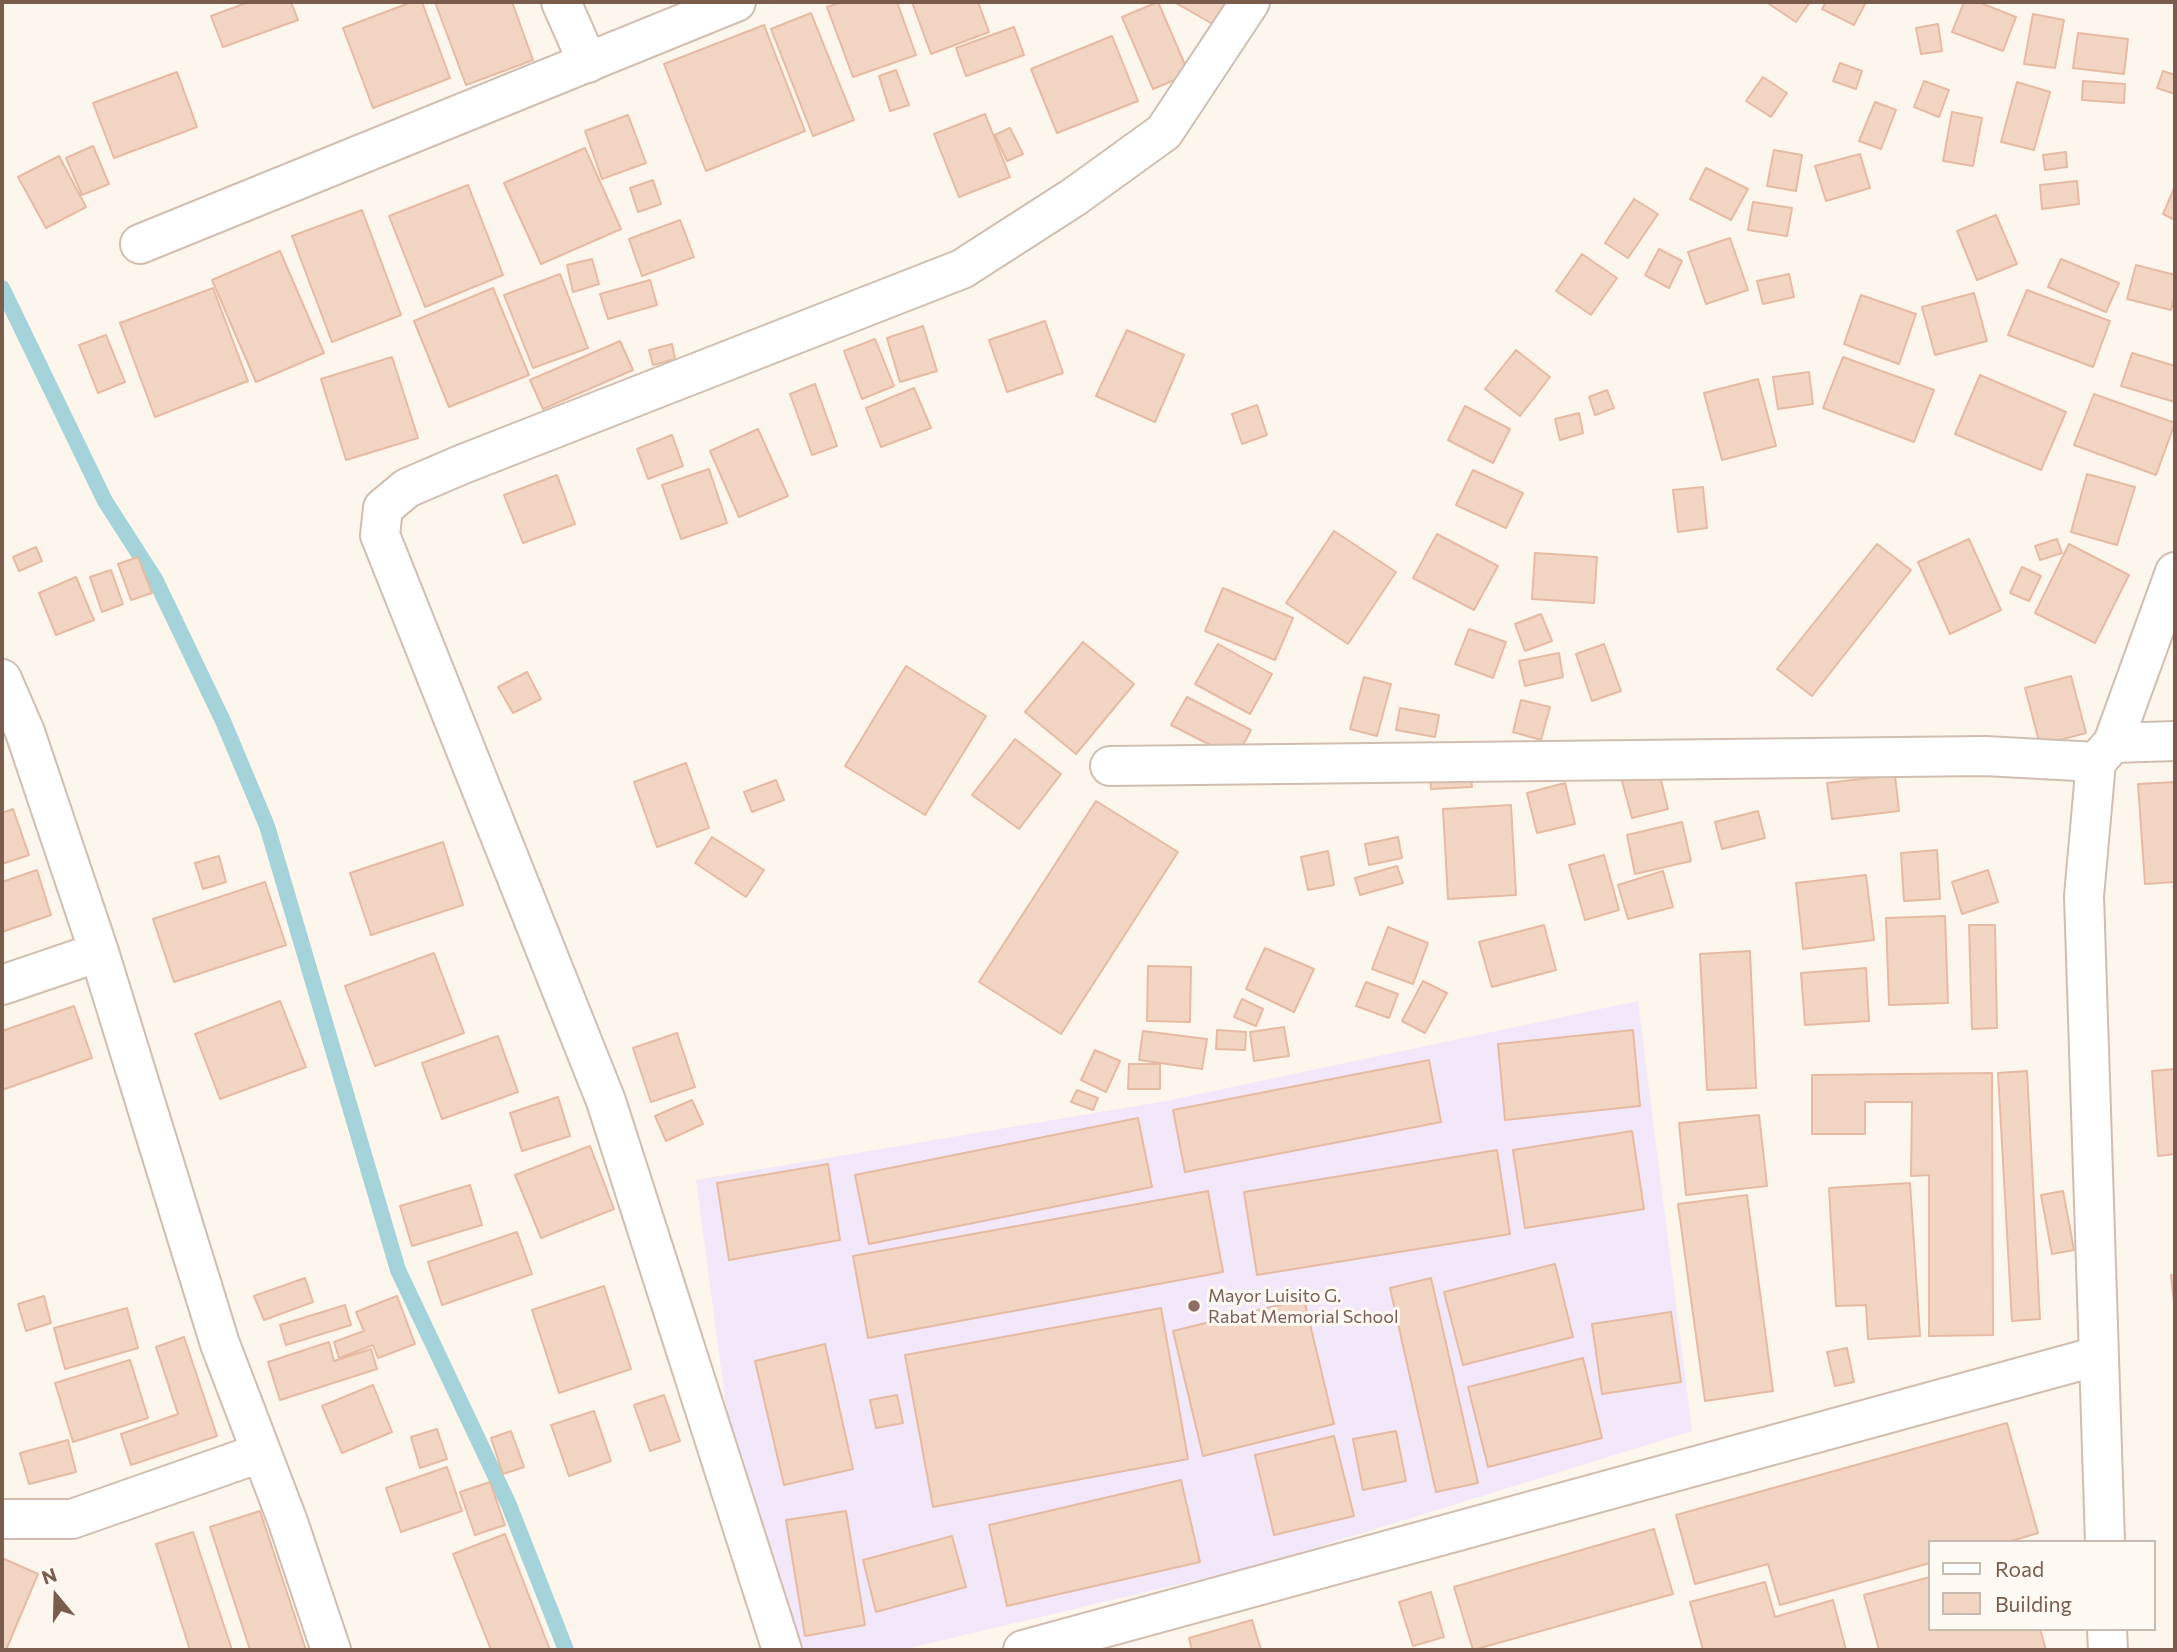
<!DOCTYPE html>
<html>
<head>
<meta charset="utf-8">
<style>
	body { margin:0 }
	#map { position:relative; width:2177px; height:1652px; overflow:hidden; background:#fdf6ec; font-family:Commissioner,sans-serif }
	canvas { display:block }
	.frame { position:absolute; inset:0; border:4px solid #7a5c4d; pointer-events:none }
	.legend { position:absolute; left:1928px; top:1540px; width:228px; height:91px; box-sizing:border-box; background:#fffaf3; border:2px solid #cabbb1; margin:0; padding:9px 12px; list-style:none; font-size:21px; color:#7a5c4d }
	.legend li { display:flex; align-items:center; gap:14px; height:35px }
	.legend b { width:35px; border:2px solid #cabbb1 }
	.north { position:absolute; left:21px; top:1561px; width:70px; height:70px; -webkit-text-stroke:5px #fffaf3; paint-order:stroke; rotate:341deg; font-size:19px; font-weight:700; line-height:28px; text-align:center; color:#7a5c4d }
	.north::after { content:''; display:block; margin:auto; width:24px; height:32px; background:#7a5c4d; clip-path:polygon(50% 0,100% 100%,50% 72%,0 100%) }
</style>
</head>
<body>
<div id="map">
<canvas width="2177" height="1652"></canvas>
<div class="frame"></div>
<ul class="legend">
<li><b style="height:9px;background:#fff"></b>Road</li>
<li><b style="height:19px;background:#f3d5c3"></b>Building</li>
</ul>
<div class="north">N</div>
</div>
<script>
const c = document.querySelector('canvas').getContext('2d');
c.lineJoin = 'round';
function paint(path, color) { c.fillStyle = color; c.fill(path, 'evenodd'); }
const toPath = rows => new Path2D(rows.map(r => 'M' + r).join(''));
function trace(path, color, width, dash) { c.strokeStyle = color; c.lineWidth = width; c.lineCap = dash ? 'butt' : 'round'; c.setLineDash(dash || []); c.stroke(path); }
function label(font, color, halo, rows, align = 'center') {
  c.font = font + ' Commissioner,sans-serif'; c.lineWidth = 6; c.setLineDash([]); c.textBaseline = 'middle'; c.strokeStyle = halo; c.fillStyle = color; for (const [text, x, y, turn = 0] of rows) {
    c.save(); c.translate(x, y); c.rotate((+turn || 0) * Math.PI / 180); c.textAlign = isNaN(turn) ? turn : align; if (halo) c.strokeText(text, 0, 0); c.fillText(text, 0, 0); c.restore();
  }
}
const education = toPath([
	[1638,1001,1692,1431,1256,1566,901,1650,792,1650,737,1489,696,1180,1166,1101]
]);
const stream = toPath([
	[2,288,105,501,155,579,223,721,267,826,398,1270,509,1505,566,1650]
]);
const building = toPath([
	[249,2,291,2,298,20,223,47,211,16,249,2],
	[412,2,422,2,450,78,373,108,343,28,412,2],
	[435,2,512,2,533,60,466,85,435,2],
	[842,2,897,2,916,55,853,77,827,7,842,2],
	[912,2,978,2,989,32,931,54,912,2],
	[1158,2,1189,74,1153,89,1122,17,1158,2],
	[1174,2,1232,2,1218,27,1174,2],
	[1766,2,1810,2,1796,22,1766,2],
	[1826,2,1866,2,1854,25,1822,9,1826,2],
	[1964,2,1978,2,2016,17,2003,51,1952,32,1964,2],
	[811,13,854,120,813,136,771,29,811,13],
	[2033,14,2064,20,2055,68,2024,64,2033,14],
	[1938,24,1942,51,1921,54,1916,28,1938,24],
	[764,25,805,131,706,171,664,64,764,25],
	[1014,27,1024,55,966,76,956,48,1014,27],
	[2078,33,2128,39,2124,74,2073,68,2078,33],
	[1112,36,1138,101,1057,133,1031,69,1112,36],
	[1840,63,1862,71,1856,89,1833,81,1840,63],
	[896,70,909,105,890,111,879,76,896,70],
	[2163,71,2175,75,2175,94,2157,88,2163,71],
	[177,72,197,127,114,158,93,103,177,72],
	[1763,77,1787,93,1771,117,1746,101,1763,77],
	[1924,81,1949,90,1939,117,1914,107,1924,81],
	[2083,81,2125,84,2124,103,2082,100,2083,81],
	[2017,82,2050,92,2034,150,2001,142,2017,82],
	[1875,102,1896,110,1881,149,1859,141,1875,102],
	[1952,112,1982,118,1973,166,1943,161,1952,112],
	[985,114,1010,177,959,197,934,134,985,114],
	[628,115,646,163,602,179,585,131,628,115],
	[1010,128,1023,154,1007,161,995,135,1010,128],
	[93,146,109,184,82,195,66,158,93,146],
	[585,148,621,229,541,264,504,183,585,148],
	[1774,150,1802,155,1796,191,1767,186,1774,150],
	[2066,152,2067,167,2045,170,2043,155,2066,152],
	[1860,154,1870,188,1826,201,1815,166,1860,154],
	[59,156,86,207,46,228,18,177,59,156],
	[1706,168,1748,189,1731,220,1690,199,1706,168],
	[653,180,661,204,638,212,630,188,653,180],
	[2077,181,2079,204,2042,209,2040,185,2077,181],
	[468,185,503,275,425,307,389,216,468,185],
	[2175,186,2175,220,2163,214,2175,186],
	[1634,199,1658,214,1628,258,1605,243,1634,199],
	[1753,202,1792,208,1787,236,1748,230,1753,202],
	[362,210,401,315,332,342,292,236,362,210],
	[1996,215,2017,264,1977,280,1957,231,1996,215],
	[680,220,694,257,642,276,629,239,680,220],
	[1730,238,1748,290,1706,304,1688,252,1730,238],
	[1659,249,1682,261,1669,288,1645,275,1659,249],
	[280,251,324,353,256,382,212,280,280,251],
	[1582,254,1617,278,1591,315,1556,291,1582,254],
	[592,259,599,284,573,292,567,265,592,259],
	[2061,259,2119,283,2106,312,2048,287,2061,259],
	[2136,265,2175,275,2175,295,2171,310,2127,299,2136,265],
	[560,274,588,348,533,368,504,295,560,274],
	[1789,274,1794,297,1763,304,1757,281,1789,274],
	[650,280,657,305,608,319,600,294,650,280],
	[213,288,248,381,155,417,120,323,213,288],
	[493,288,529,375,449,407,414,321,493,288],
	[2027,290,2110,321,2093,367,2008,335,2027,290],
	[1974,293,1987,341,1935,355,1922,307,1974,293],
	[1861,295,1916,314,1899,364,1844,344,1861,295],
	[1045,321,1063,373,1007,392,989,340,1045,321],
	[923,326,937,371,900,382,887,338,923,326],
	[1127,330,1184,355,1155,422,1096,396,1127,330],
	[106,335,125,382,98,393,79,345,106,335],
	[875,339,894,386,862,399,844,351,875,339],
	[620,341,633,370,543,409,530,380,620,341],
	[672,344,675,359,653,365,649,350,672,344],
	[1516,350,1550,377,1520,416,1485,389,1516,350],
	[2132,353,2175,366,2175,402,2121,386,2132,353],
	[392,357,418,438,346,460,321,379,392,357],
	[1843,357,1934,390,1914,442,1823,408,1843,357],
	[1809,372,1813,404,1778,409,1773,377,1809,372],
	[1980,375,2066,412,2041,470,1955,434,1980,375],
	[1758,379,1776,446,1722,460,1704,393,1758,379],
	[815,384,837,446,812,455,790,394,815,384],
	[914,388,931,428,881,447,866,408,914,388],
	[1607,390,1614,408,1595,415,1589,397,1607,390],
	[2094,394,2175,423,2156,475,2074,445,2094,394],
	[1257,405,1267,435,1242,444,1232,414,1257,405],
	[1465,406,1510,429,1493,463,1448,440,1465,406],
	[1579,413,1583,433,1560,440,1555,419,1579,413],
	[758,429,788,496,739,517,710,451,758,429],
	[672,435,683,466,648,479,637,449,672,435],
	[709,469,727,523,681,539,662,485,709,469],
	[1473,470,1523,493,1506,528,1456,505,1473,470],
	[2087,474,2135,487,2117,545,2071,532,2087,474],
	[557,475,575,524,523,543,504,495,557,475],
	[1703,487,1707,528,1678,532,1673,490,1703,487],
	[1334,531,1396,572,1348,644,1286,603,1334,531],
	[1437,534,1498,566,1474,610,1413,578,1437,534],
	[1969,539,2001,610,1950,634,1918,562,1969,539],
	[2057,539,2062,553,2040,560,2035,546,2057,539],
	[1877,544,1911,570,1812,696,1777,669,1877,544],
	[2069,544,2129,575,2095,643,2035,613,2069,544],
	[36,547,42,561,19,571,13,557,36,547],
	[1535,553,1597,557,1594,603,1532,599,1535,553],
	[138,557,152,593,131,600,118,564,138,557],
	[2022,567,2041,576,2029,601,2010,593,2022,567],
	[111,570,123,604,102,612,90,577,111,570],
	[76,577,94,620,56,635,39,593,76,577],
	[1223,588,1293,618,1275,660,1205,631,1223,588],
	[1541,614,1552,641,1525,651,1515,624,1541,614],
	[1469,629,1506,642,1493,678,1455,664,1469,629],
	[1083,642,1134,684,1076,754,1025,712,1083,642],
	[1218,644,1272,674,1250,714,1195,684,1218,644],
	[1604,644,1621,691,1592,701,1576,654,1604,644],
	[1559,653,1563,677,1525,686,1519,661,1559,653],
	[906,666,986,716,925,815,845,766,906,666],
	[527,672,541,699,513,713,498,687,527,672],
	[2071,676,2086,733,2040,745,2025,688,2071,676],
	[1364,677,1391,684,1377,736,1350,729,1364,677],
	[1187,697,1251,730,1236,758,1171,725,1187,697],
	[1521,700,1550,707,1541,740,1513,732,1521,700],
	[1400,708,1439,715,1435,737,1396,730,1400,708],
	[1015,739,1061,774,1019,829,972,795,1015,739],
	[686,763,709,828,657,847,634,782,686,763],
	[1471,771,1472,787,1431,789,1430,772,1471,771],
	[1659,772,1668,809,1632,818,1622,781,1659,772],
	[1895,775,1899,811,1832,819,1827,783,1895,775],
	[776,780,784,800,752,812,744,792,776,780],
	[2175,782,2175,882,2145,884,2138,784,2175,782],
	[1565,783,1575,824,1537,833,1527,793,1565,783],
	[1096,801,1178,852,1061,1034,979,982,1096,801],
	[1511,805,1516,895,1448,899,1443,809,1511,805],
	[13,809,29,855,2,864,2,813,13,809],
	[1758,811,1765,838,1722,849,1715,822,1758,811],
	[1682,822,1691,861,1635,874,1627,835,1682,822],
	[712,837,764,870,746,897,695,863,712,837],
	[1398,837,1402,858,1369,865,1365,844,1398,837],
	[443,842,463,905,371,935,350,873,443,842],
	[1937,850,1940,899,1904,901,1901,853,1937,850],
	[1328,851,1334,885,1308,890,1301,857,1328,851],
	[1604,855,1619,910,1585,920,1569,865,1604,855],
	[219,856,226,882,203,889,195,863,219,856],
	[1397,866,1403,883,1360,895,1355,878,1397,866],
	[37,870,51,915,2,932,2,882,37,870],
	[1988,870,1998,902,1962,914,1952,882,1988,870],
	[1663,871,1673,907,1628,919,1618,885,1663,871],
	[1866,875,1874,940,1803,949,1796,883,1866,875],
	[265,882,286,945,174,982,153,919,265,882],
	[1945,916,1948,1003,1889,1005,1886,918,1945,916],
	[1544,925,1556,970,1492,987,1479,942,1544,925],
	[1969,925,1995,925,1997,1028,1972,1029,1969,925],
	[1388,927,1428,943,1413,984,1372,969,1388,927],
	[1265,948,1314,969,1294,1012,1246,989,1265,948],
	[1750,951,1756,1088,1707,1090,1700,954,1750,951],
	[434,953,464,1033,375,1066,345,986,434,953],
	[1148,966,1191,967,1190,1022,1147,1021,1148,966],
	[1866,968,1869,1021,1805,1025,1801,973,1866,968],
	[1423,981,1447,993,1425,1033,1402,1021,1423,981],
	[1366,982,1398,994,1389,1018,1356,1006,1366,982],
	[1242,999,1263,1009,1256,1026,1234,1017,1242,999],
	[280,1001,306,1067,220,1099,195,1034,280,1001],
	[74,1006,92,1058,2,1090,2,1031,74,1006],
	[1284,1027,1289,1056,1254,1061,1250,1032,1284,1027],
	[1217,1030,1246,1032,1245,1050,1216,1049,1217,1030],
	[1633,1030,1640,1106,1505,1120,1498,1044,1633,1030],
	[1143,1031,1207,1039,1202,1069,1139,1060,1143,1031],
	[677,1033,695,1087,651,1102,633,1048,677,1033],
	[498,1036,518,1092,442,1119,422,1063,498,1036],
	[1095,1050,1120,1061,1106,1092,1081,1080,1095,1050],
	[1429,1060,1441,1122,1185,1172,1173,1110,1429,1060],
	[1129,1064,1160,1064,1160,1089,1128,1089,1129,1064],
	[2175,1069,2175,1154,2158,1156,2152,1071,2175,1069],
	[2027,1071,2040,1319,2012,1321,1998,1073,2027,1071],
	[1992,1073,1993,1335,1929,1336,1929,1175,1911,1176,1912,1102,1865,1102,1865,1134,1812,1134,1812,1075,1992,1073],
	[1077,1090,1098,1098,1093,1110,1071,1102,1077,1090],
	[558,1097,570,1136,522,1151,510,1113,558,1097],
	[692,1100,703,1124,666,1141,655,1116,692,1100],
	[1759,1115,1767,1186,1686,1195,1679,1123,1759,1115],
	[1138,1118,1152,1187,869,1244,855,1175,1138,1118],
	[1632,1131,1644,1209,1525,1228,1513,1150,1632,1131],
	[590,1146,614,1209,541,1238,515,1175,590,1146],
	[1497,1150,1510,1234,1257,1275,1244,1192,1497,1150],
	[828,1164,840,1240,729,1260,717,1183,828,1164],
	[1910,1183,1920,1336,1868,1339,1866,1305,1836,1306,1829,1188,1910,1183],
	[470,1185,482,1225,412,1246,400,1206,470,1185],
	[1208,1191,1223,1272,868,1338,853,1256,1208,1191],
	[2063,1191,2074,1250,2052,1254,2041,1195,2063,1191],
	[1747,1195,1773,1391,1705,1401,1678,1204,1747,1195],
	[517,1232,532,1274,442,1305,428,1262,517,1232],
	[1555,1264,1573,1337,1463,1365,1444,1292,1555,1264],
	[2171,1275,2175,1275,2175,1313,2171,1275],
	[305,1278,313,1302,264,1320,254,1296,305,1278],
	[1431,1278,1478,1483,1436,1492,1390,1288,1431,1278],
	[604,1286,631,1369,559,1393,532,1310,604,1286],
	[44,1296,51,1323,26,1331,18,1304,44,1296],
	[397,1296,415,1344,378,1358,373,1345,339,1358,334,1342,364,1331,356,1312,397,1296],
	[1304,1299,1334,1424,1203,1456,1173,1331,1304,1299],
	[345,1305,351,1325,286,1345,280,1325,345,1305],
	[127,1308,138,1348,65,1369,54,1328,127,1308],
	[1161,1308,1188,1459,933,1507,905,1355,1161,1308],
	[1671,1312,1681,1382,1602,1394,1592,1324,1671,1312],
	[184,1337,217,1436,131,1465,121,1434,178,1414,156,1347,184,1337],
	[329,1342,334,1361,371,1349,377,1369,280,1400,268,1362,329,1342],
	[825,1344,853,1469,784,1485,755,1361,825,1344],
	[1847,1348,1854,1382,1835,1386,1827,1352,1847,1348],
	[1583,1358,1602,1438,1488,1467,1468,1387,1583,1358],
	[130,1360,148,1418,73,1442,55,1383,130,1360],
	[373,1385,392,1432,342,1453,322,1406,373,1385],
	[664,1395,680,1441,650,1451,634,1405,664,1395],
	[897,1395,903,1423,876,1428,870,1400,897,1395],
	[594,1411,611,1461,569,1476,551,1425,594,1411],
	[2007,1423,2038,1533,2008,1542,1930,1542,1930,1563,1780,1605,1768,1564,1695,1584,1676,1515,2007,1423],
	[437,1429,447,1459,420,1468,411,1437,437,1429],
	[511,1431,524,1467,503,1474,491,1438,511,1431],
	[1396,1431,1406,1481,1363,1490,1353,1439,1396,1431],
	[1334,1436,1354,1516,1274,1535,1255,1455,1334,1436],
	[68,1440,76,1472,29,1484,20,1453,68,1440],
	[447,1467,462,1511,401,1532,386,1488,447,1467],
	[1181,1480,1200,1562,1007,1606,989,1525,1181,1480],
	[490,1482,505,1525,475,1535,460,1492,490,1482],
	[260,1511,306,1650,250,1650,210,1527,260,1511],
	[846,1511,865,1625,805,1636,786,1520,846,1511],
	[1654,1529,1673,1594,1473,1650,1454,1587,1654,1529],
	[193,1532,232,1650,190,1650,156,1544,193,1532],
	[505,1534,550,1650,491,1650,453,1554,505,1534],
	[952,1536,966,1587,876,1612,863,1560,952,1536],
	[2,1558,38,1574,6,1650,2,1650,2,1558],
	[1930,1577,1930,1629,2040,1629,2046,1650,1879,1650,1864,1595,1930,1577],
	[1765,1582,1775,1617,1833,1600,1846,1650,1703,1650,1690,1602,1765,1582],
	[1431,1592,1444,1637,1413,1646,1399,1602,1431,1592],
	[1252,1620,1261,1650,1192,1650,1189,1638,1252,1620]
]);
const minor = toPath([
	[561,2,588,63],
	[140,244,736,2],
	[2,679,25,732,99,952,220,1344,288,1522,331,1650],
	[2113,743,2175,741],
	[1110,766,1985,756,2096,762],
	[2,985,99,952],
	[2,1519,72,1519,260,1453],
	[782,1650,606,1101,380,535,383,508,407,488,463,464,962,269,1074,197,1164,132,1250,2],
	[1023,1650,2098,1356]
]);
const tertiary = toPath([
	[2105,1542,2084,896,2096,762,2113,743,2175,572],
	[2107,1629,2108,1650]
]);
const markers = [
	[1194,1306,7,"#8d6e63"]
];
const educationNames = [
	["Mayor Luisito G.",1208,1296],
	["Rabat Memorial School",1208,1317]
];
paint(education, '#f3e8fa');
trace(stream, '#a5d3da', 16);
paint(building, '#f3d5c3');
trace(building, '#e6bba3', 2);
trace(minor, '#d1beb0', 42);
trace(tertiary, '#d1beb0', 42);
trace(minor, '#fff', 38);
trace(tertiary, '#fff', 38);
for (const [x, y, r, color] of markers) { const dot = new Path2D(); dot.arc(x, y, r, 0, 2 * Math.PI); c.fillStyle = color; c.fill(dot); trace(dot, '#fffaf3', 2.5); }
label('18px', '#785e54', '#fffaf3', educationNames, 'left');
</script>
</body>
</html>
